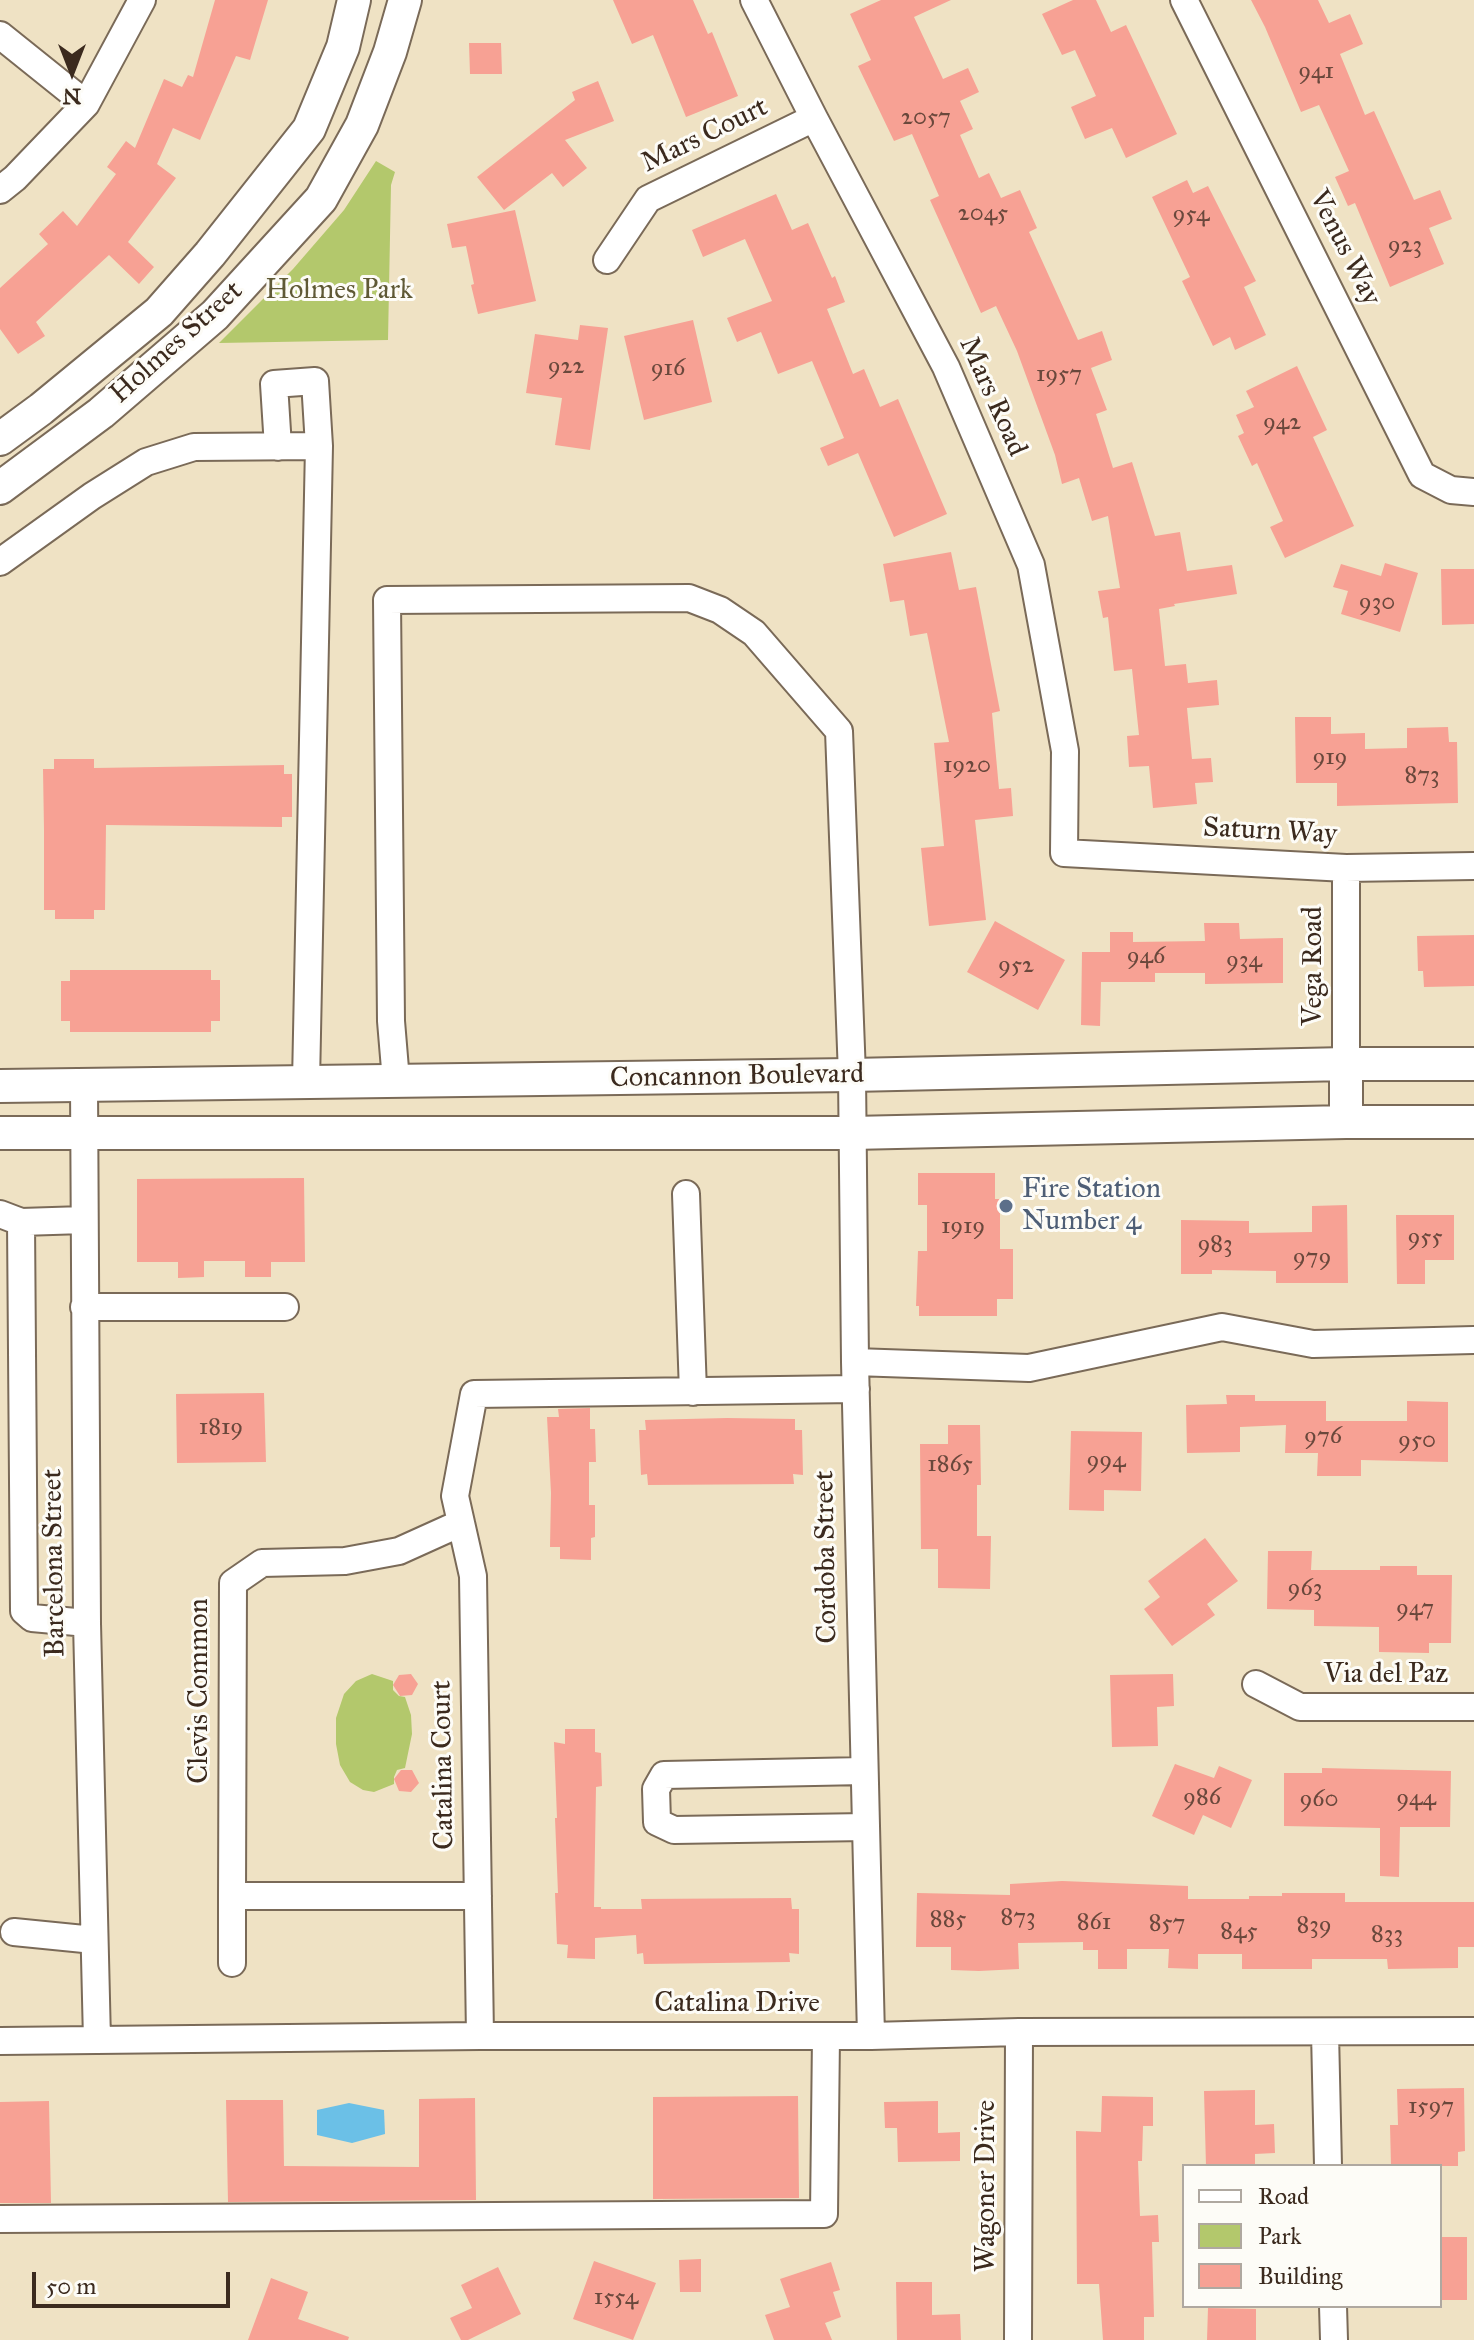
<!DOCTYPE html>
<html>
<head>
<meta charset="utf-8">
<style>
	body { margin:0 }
	#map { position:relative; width:1474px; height:2340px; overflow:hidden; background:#efe2c4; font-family:"IM FELL Great Primer",serif }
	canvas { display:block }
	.legend { position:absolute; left:1182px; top:2164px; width:260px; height:144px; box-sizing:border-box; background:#fdfcf7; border:2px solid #afa8a0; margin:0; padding:10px 14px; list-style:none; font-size:24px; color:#3b2a1e }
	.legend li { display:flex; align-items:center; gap:16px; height:40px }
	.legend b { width:40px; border:2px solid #afa8a0 }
	.north { position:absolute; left:32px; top:32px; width:80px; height:80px; -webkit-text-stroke:6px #fdfcf7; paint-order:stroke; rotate:180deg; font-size:22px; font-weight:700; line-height:32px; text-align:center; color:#3b2a1e }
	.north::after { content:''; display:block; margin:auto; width:28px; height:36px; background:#3b2a1e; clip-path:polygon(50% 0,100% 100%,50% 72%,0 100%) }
	.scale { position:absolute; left:32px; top:2272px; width:198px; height:36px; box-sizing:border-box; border:4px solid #3b2a1e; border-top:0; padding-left:10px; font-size:24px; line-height:28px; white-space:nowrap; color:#3b2a1e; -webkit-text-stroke:6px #fdfcf7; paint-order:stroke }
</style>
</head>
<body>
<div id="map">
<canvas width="1474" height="2340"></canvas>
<ul class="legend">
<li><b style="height:10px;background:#fff"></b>Road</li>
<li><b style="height:22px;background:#b3c86c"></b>Park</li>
<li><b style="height:22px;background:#f7a194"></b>Building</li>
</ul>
<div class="north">N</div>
<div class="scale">50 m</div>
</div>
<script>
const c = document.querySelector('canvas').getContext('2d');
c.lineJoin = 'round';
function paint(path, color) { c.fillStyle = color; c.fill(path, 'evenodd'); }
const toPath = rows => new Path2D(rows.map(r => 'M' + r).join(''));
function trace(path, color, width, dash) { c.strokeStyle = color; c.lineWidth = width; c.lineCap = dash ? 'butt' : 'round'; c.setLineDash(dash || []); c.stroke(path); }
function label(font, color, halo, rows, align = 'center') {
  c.font = font + ' "IM FELL Great Primer",serif'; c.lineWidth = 6; c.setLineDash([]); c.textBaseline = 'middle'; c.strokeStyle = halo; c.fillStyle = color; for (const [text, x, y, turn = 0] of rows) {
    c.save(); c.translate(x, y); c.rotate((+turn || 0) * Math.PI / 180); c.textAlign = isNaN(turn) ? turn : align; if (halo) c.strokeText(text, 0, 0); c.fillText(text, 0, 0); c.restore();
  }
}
const green = toPath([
	[376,161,395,172,391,185,388,340,219,343,293,269,344,210],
	[372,1674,393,1681,393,1690,399,1696,405,1697,411,1715,412,1734,405,1768,397,1770,394,1777,394,1784,374,1792,363,1790,350,1782,340,1765,336,1744,336,1718,344,1694,356,1681]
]);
const water = toPath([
	[349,2103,384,2110,385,2134,352,2143,317,2135,317,2110]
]);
const building = toPath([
	[215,0,268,0,250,60,236,56,200,140,173,128,157,164,176,178,128,242,154,267,139,284,109,255,36,322,45,336,18,354,0,329,0,288,48,244,39,234,63,211,77,226,116,174,107,167,126,141,135,148,164,79,182,87,188,75,193,77],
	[613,0,693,0,708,34,712,32,738,96,686,117,653,35,632,44],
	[881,0,951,0,914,17,943,79,968,68,979,92,960,101,973,129,960,135,979,178,989,173,1001,198,1020,190,1037,228,1029,232,1078,340,1102,331,1112,360,1091,368,1107,410,1096,414,1113,468,1132,462,1155,536,1180,532,1187,571,1232,565,1237,594,1174,604,1175,606,1159,609,1165,666,1186,664,1188,683,1217,680,1219,705,1187,708,1192,759,1211,758,1213,782,1195,783,1197,804,1153,808,1149,766,1129,767,1127,736,1139,735,1132,669,1114,671,1108,617,1103,618,1098,591,1120,588,1108,516,1092,521,1079,478,1062,484,1055,455,1017,351,996,306,981,313,930,200,939,196,912,134,894,141,858,66,871,60,850,14],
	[1073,0,1096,0,1111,32,1126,25,1177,134,1126,158,1112,128,1085,139,1071,107,1096,96,1075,50,1062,55,1042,14],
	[1251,0,1318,0,1329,23,1350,14,1363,44,1340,54,1365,115,1374,111,1414,200,1440,190,1452,219,1429,228,1444,264,1390,287,1355,203,1348,206,1335,177,1349,171,1319,105,1301,112,1265,27],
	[469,43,501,43,502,74,470,74],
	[598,81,614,121,565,140,587,168,563,187,552,173,504,210,477,177,575,100,572,92],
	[1187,180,1193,193,1208,186,1256,281,1244,287,1266,335,1235,350,1230,337,1213,346,1182,281,1190,277,1152,197],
	[776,194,792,230,808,223,832,278,835,276,845,302,827,309,853,374,864,369,880,407,898,399,947,514,894,537,858,453,828,466,820,448,844,438,812,361,778,374,761,332,737,342,727,318,772,301,745,239,703,257,692,230],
	[515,210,536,301,478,314,471,285,474,284,466,246,452,248,447,224],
	[693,320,712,402,644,420,624,336],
	[580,325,608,328,590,450,555,445,562,398,526,393,535,334,578,340],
	[1297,366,1327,430,1313,437,1354,526,1285,558,1270,527,1283,521,1257,463,1252,466,1238,436,1244,433,1236,415,1254,407,1246,391],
	[951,552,959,590,976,587,1000,711,992,713,999,789,1011,788,1013,816,975,820,986,920,929,926,921,848,944,846,934,743,949,742,927,633,910,636,904,600,890,602,883,564],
	[1385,563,1418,573,1400,632,1341,614,1348,591,1333,587,1341,564,1381,576],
	[1441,569,1474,569,1474,624,1442,625],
	[1295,717,1331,717,1331,734,1365,733,1365,749,1407,748,1407,728,1448,727,1449,742,1457,742,1458,803,1337,806,1337,783,1296,783],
	[54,759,94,759,94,768,284,765,284,774,292,774,292,817,282,817,282,827,106,825,105,910,94,910,94,919,55,919,55,910,44,910,44,830,43,769,54,769],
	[995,921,1065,960,1038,1010,967,972],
	[1204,923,1239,923,1240,939,1283,938,1283,983,1205,984,1205,973,1155,973,1155,982,1101,982,1100,1026,1081,1025,1082,952,1110,952,1110,932,1133,932,1133,942,1205,941],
	[1474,935,1474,986,1424,987,1423,971,1418,971,1417,936],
	[70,970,211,970,211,980,220,980,220,1021,211,1021,211,1032,70,1032,70,1021,61,1021,61,981,70,981],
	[918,1173,995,1173,995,1199,1000,1199,1000,1249,1013,1249,1013,1299,997,1299,997,1316,919,1316,919,1306,916,1306,918,1251,927,1251,927,1205,918,1205],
	[304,1178,305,1262,271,1262,271,1277,245,1277,245,1261,204,1261,204,1277,178,1278,178,1262,137,1262,137,1179],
	[1347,1205,1348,1283,1276,1283,1276,1271,1212,1270,1212,1274,1181,1274,1181,1220,1249,1221,1249,1233,1312,1232,1312,1206],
	[1396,1215,1454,1215,1454,1260,1425,1260,1425,1284,1397,1284],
	[264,1393,266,1462,177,1463,176,1394],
	[1226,1395,1255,1395,1255,1401,1326,1401,1326,1421,1407,1421,1407,1401,1448,1402,1448,1462,1361,1460,1361,1476,1317,1476,1318,1453,1285,1453,1286,1425,1240,1427,1240,1452,1187,1453,1186,1405,1227,1404],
	[590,1408,590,1429,595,1429,596,1462,589,1462,589,1505,595,1505,595,1537,591,1538,591,1560,560,1559,560,1547,550,1547,551,1493,547,1417,559,1417,558,1409],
	[727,1418,795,1419,795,1430,802,1430,803,1475,793,1474,794,1484,648,1485,647,1474,641,1475,639,1430,646,1430,645,1420],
	[948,1425,980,1425,981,1485,977,1485,977,1536,991,1536,990,1589,938,1588,938,1549,921,1549,920,1444,948,1444],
	[1071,1431,1142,1432,1141,1491,1104,1490,1104,1511,1069,1510],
	[1205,1538,1238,1581,1207,1604,1215,1615,1172,1646,1144,1609,1160,1597,1148,1581],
	[1268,1551,1312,1551,1311,1570,1380,1570,1380,1566,1417,1566,1417,1575,1452,1575,1451,1643,1429,1643,1429,1653,1379,1652,1379,1627,1314,1626,1314,1610,1267,1609],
	[411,1674,418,1684,412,1695,400,1696,393,1685,399,1675],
	[1173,1674,1174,1706,1157,1707,1158,1746,1112,1747,1110,1675],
	[565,1729,595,1729,595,1752,601,1753,602,1786,596,1787,594,1907,601,1907,601,1909,642,1909,641,1899,791,1898,792,1909,799,1909,799,1954,789,1953,790,1962,644,1964,643,1953,637,1954,636,1935,595,1938,595,1959,567,1958,568,1945,557,1944,555,1893,558,1893,555,1818,557,1818,554,1742,565,1744],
	[1175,1764,1214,1778,1219,1766,1252,1780,1231,1828,1203,1815,1194,1835,1152,1816],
	[1322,1768,1451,1771,1450,1827,1400,1827,1399,1877,1380,1876,1380,1828,1284,1826,1284,1773,1322,1773],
	[401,1770,412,1770,419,1783,411,1792,399,1791,394,1779],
	[1062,1881,1188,1886,1188,1899,1249,1899,1249,1896,1282,1896,1282,1893,1345,1893,1345,1902,1474,1902,1474,1947,1458,1947,1458,1968,1388,1969,1387,1959,1312,1959,1312,1969,1242,1969,1242,1954,1198,1954,1198,1969,1168,1968,1169,1949,1127,1949,1127,1969,1098,1969,1098,1950,1083,1950,1083,1942,1018,1943,1019,1969,979,1971,951,1970,951,1947,916,1947,917,1893,1010,1895,1010,1884],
	[1464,2088,1465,2151,1458,2152,1458,2166,1391,2166,1390,2125,1398,2125,1397,2089],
	[1255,2090,1255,2125,1274,2124,1275,2153,1255,2154,1255,2166,1206,2166,1204,2091],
	[798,2096,799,2198,653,2199,653,2097],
	[1102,2096,1153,2097,1153,2126,1143,2126,1142,2161,1138,2161,1140,2216,1158,2215,1159,2242,1152,2242,1154,2317,1144,2317,1144,2340,1103,2340,1099,2284,1077,2284,1076,2131,1101,2132],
	[475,2098,476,2200,228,2202,226,2100,283,2100,284,2166,419,2167,419,2099],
	[49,2101,51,2203,0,2203,0,2102],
	[938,2101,938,2133,960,2132,960,2161,898,2162,897,2128,885,2128,884,2102],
	[1440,2237,1467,2237,1467,2300,1440,2300],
	[701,2259,701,2292,680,2292,679,2260],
	[594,2261,656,2283,633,2340,573,2319],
	[831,2262,840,2290,833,2292,841,2317,825,2323,832,2340,774,2340,765,2315,790,2307,780,2279],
	[498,2267,521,2314,468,2340,461,2340,450,2318,472,2308,461,2285],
	[271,2278,308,2292,298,2319,349,2337,348,2340,248,2340],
	[896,2282,932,2282,932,2315,960,2314,961,2340,897,2340],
	[1208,2308,1256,2309,1256,2340,1207,2340]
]);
const minor = toPath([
	[754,0,814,118,946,367,1031,565,1065,751,1064,853,1346,868,1474,866],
	[1184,0,1422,475,1451,490,1474,492],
	[0,35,86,104],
	[0,190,15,178,86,104,142,0],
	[607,260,648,199,814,118],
	[278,447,274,384,315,381,319,446,306,1082],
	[0,562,92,496,146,462,194,447,319,446],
	[1346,868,1346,1064],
	[396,1081,391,1021,387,600,689,598,720,610,754,633,839,731,852,1075,855,1362,871,2036],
	[84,1085,87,1623,97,2040],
	[686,1194,693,1392],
	[0,1214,21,1222,84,1220],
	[21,1222,24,1611,32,1618,87,1623],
	[84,1307,285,1307],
	[855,1362,1029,1368,1222,1327,1313,1344,1474,1340],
	[461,1523,399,1551,345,1561,262,1563,233,1583,232,1896,478,1896],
	[1256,1684,1300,1707,1474,1707],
	[864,1771,664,1775,656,1789,657,1822,674,1830,866,1827],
	[232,1896,232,1963],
	[14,1932,94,1940],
	[1325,2032,1328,2166],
	[480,2036,473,1576,455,1496,474,1394,856,1389],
	[0,2041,480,2036,871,2036,1019,2032,1474,2031],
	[0,2219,824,2214,826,2036],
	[1333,2306,1334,2340],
	[1018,2340,1019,2032]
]);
const major = toPath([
	[0,439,41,409,159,312,210,254,309,129,343,47,354,0],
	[0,488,101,413,215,315,321,199,362,125,390,52,405,0],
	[1346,1064,1346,1122],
	[0,1086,852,1075,1346,1064,1474,1064],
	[0,1133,852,1133,1346,1122,1474,1122]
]);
const markers = [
	[1006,1206,8,"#5c6f8a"]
];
const numberNames = [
	["941",1316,72],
	["2057",926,118],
	["2045",983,214],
	["954",1191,215],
	["923",1405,246],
	["922",566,367],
	["916",668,369],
	["1957",1059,375],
	["942",1282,423],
	["930",1377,603],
	["919",1330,758],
	["1920",967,766],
	["873",1422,776],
	["946",1146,957],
	["934",1244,961],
	["952",1016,966],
	["1919",963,1227],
	["955",1425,1238],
	["983",1215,1245],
	["979",1312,1258],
	["1819",221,1428],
	["976",1323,1437],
	["950",1417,1441],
	["994",1106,1461],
	["1865",950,1465],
	["963",1305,1589],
	["947",1415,1609],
	["986",1202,1798],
	["944",1416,1799],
	["960",1319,1800],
	["873",1018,1918],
	["885",948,1920],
	["861",1094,1923],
	["857",1167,1924],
	["839",1314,1926],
	["845",1239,1932],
	["833",1387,1935],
	["1597",1431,2107],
	["1554",616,2298]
];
const streetNames = [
	["Mars Court",705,136,-26],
	["Venus Way",1344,248,63],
	["Holmes Street",177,343,-42],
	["Mars Road",992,397,66],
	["Saturn Way",1270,832,3],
	["Vega Road",1314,966,-90],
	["Concannon Boulevard",737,1077,-1],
	["Cordoba Street",827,1557,-91],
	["Barcelona Street",55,1563,-91],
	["Via del Paz",1386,1675],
	["Clevis Common",200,1691,-90],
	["Catalina Court",444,1765,-91],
	["Catalina Drive",737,2004],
	["Wagoner Drive",987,2186,-90]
];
const parkNames = [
	["Holmes Park",339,291]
];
const serviceNames = [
	["Fire Station",1022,1190],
	["Number 4",1022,1222]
];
paint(green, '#b3c86c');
paint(water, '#6bc0e7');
paint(building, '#f7a194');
trace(minor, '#7a6a58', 30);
trace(major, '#7a6a58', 36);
trace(minor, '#fff', 26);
trace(major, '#fff', 32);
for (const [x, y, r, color] of markers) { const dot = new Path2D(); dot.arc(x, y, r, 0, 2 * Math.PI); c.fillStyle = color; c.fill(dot); trace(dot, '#fdfcf7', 3); }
label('24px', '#6a483c', null, numberNames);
label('28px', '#3b2a1e', '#fdfcf7', streetNames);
label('28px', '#5f5935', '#fdfcf7', parkNames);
label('28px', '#4e5e75', '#fdfcf7', serviceNames, 'left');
</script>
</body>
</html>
